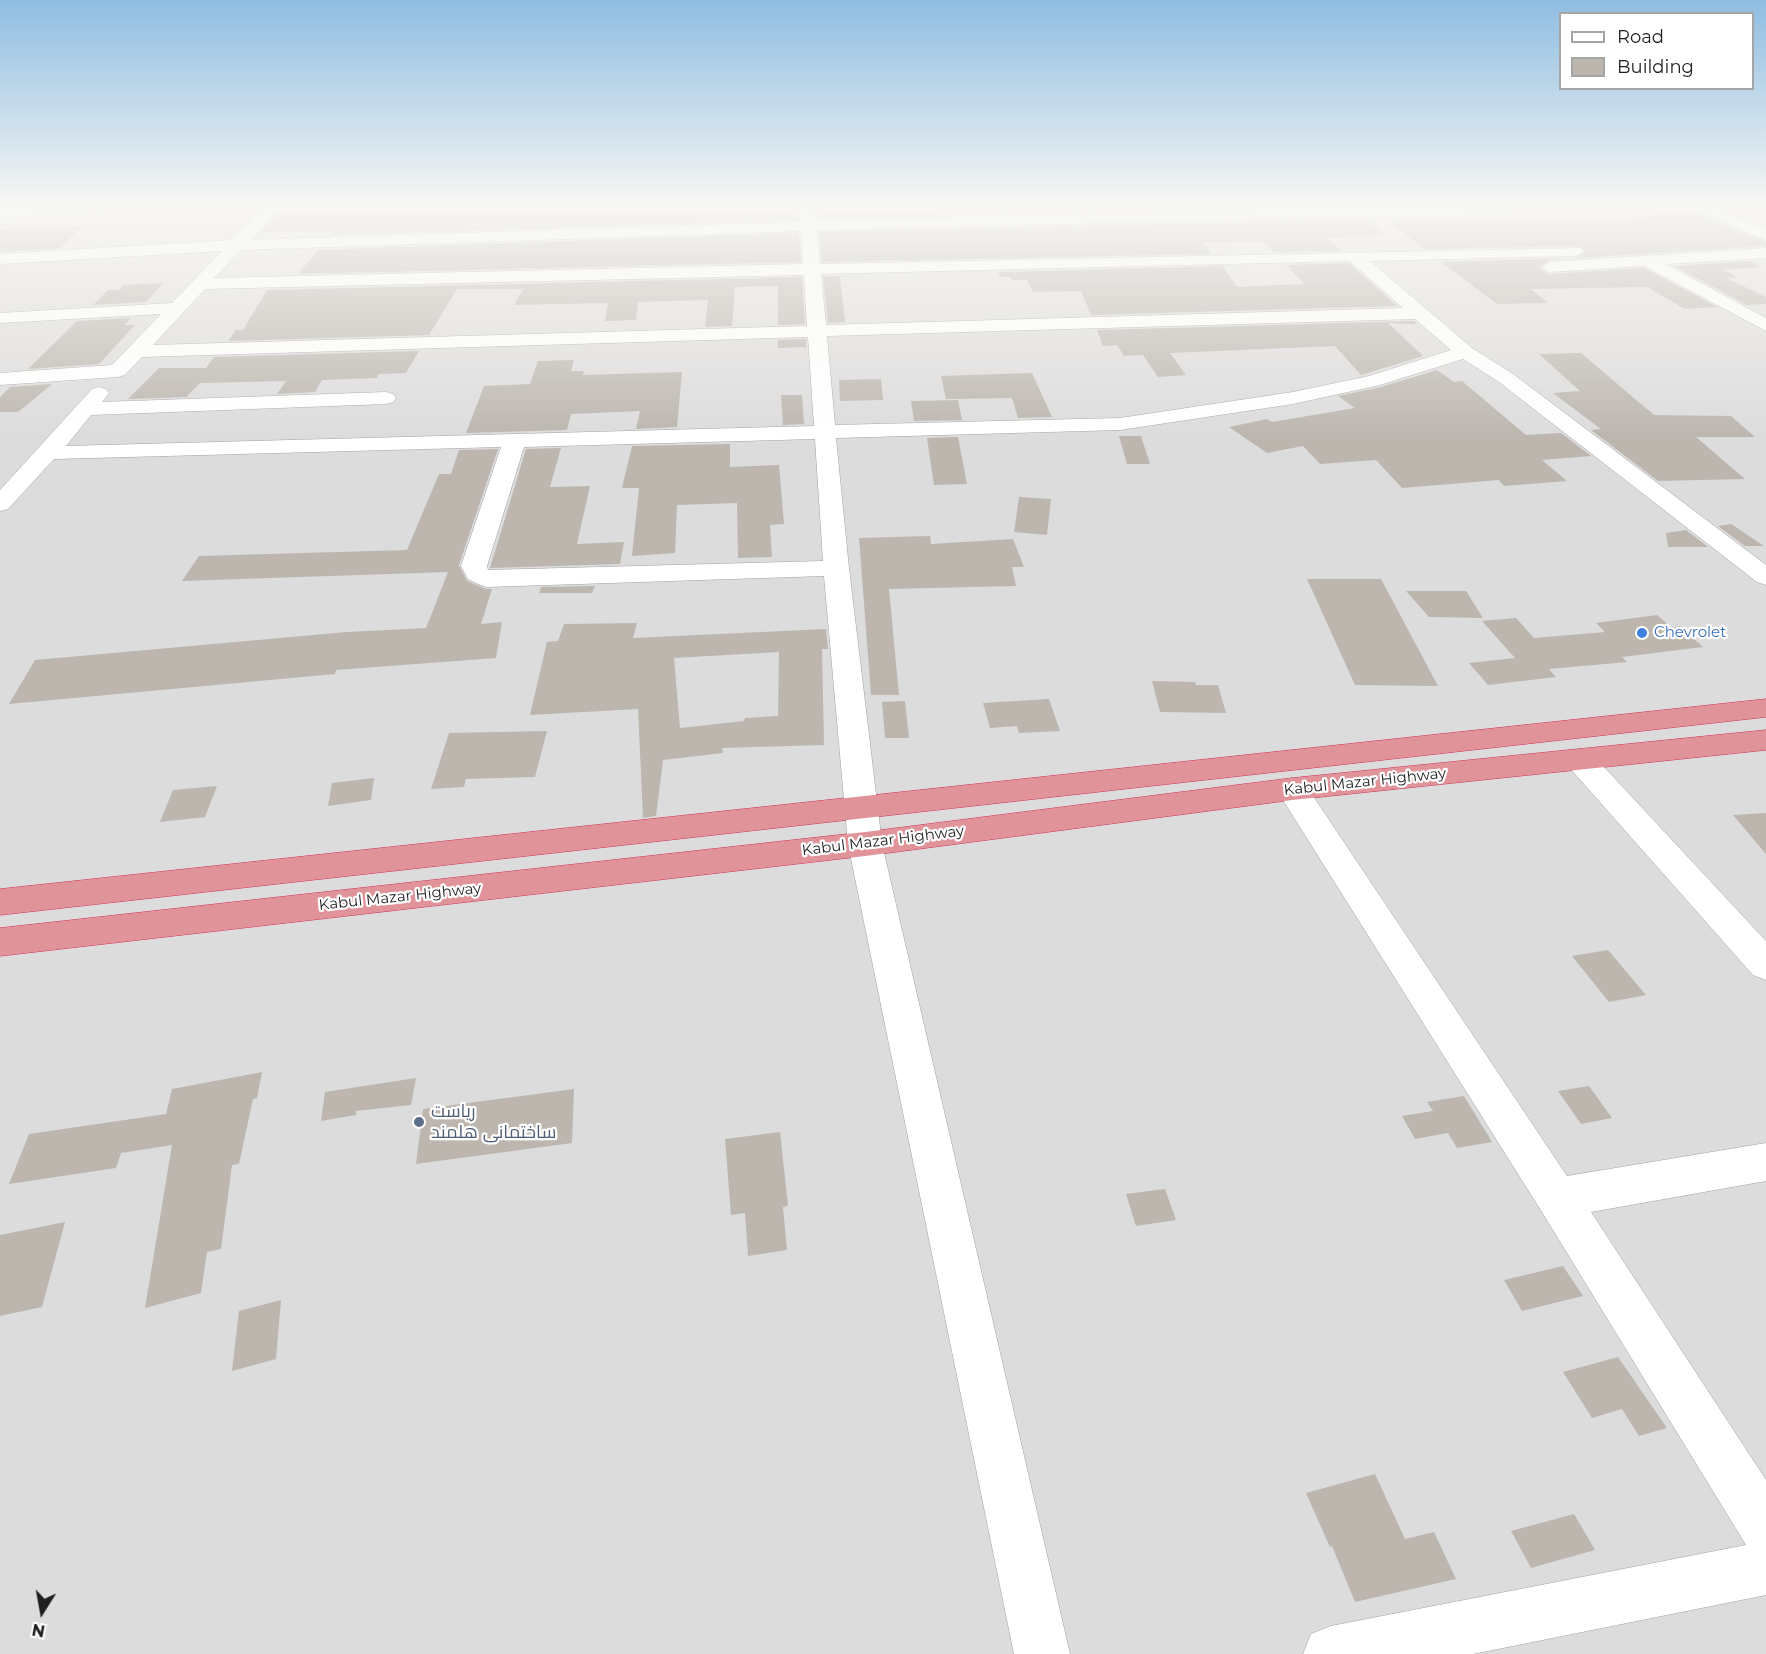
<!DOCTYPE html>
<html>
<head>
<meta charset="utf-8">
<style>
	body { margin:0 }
	#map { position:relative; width:1766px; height:1654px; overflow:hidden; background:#efede6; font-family:Montserrat,sans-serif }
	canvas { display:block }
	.legend { position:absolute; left:1559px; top:12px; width:195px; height:78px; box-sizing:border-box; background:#fff; border:2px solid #a5a5a5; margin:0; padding:8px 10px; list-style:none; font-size:18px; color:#1f1f1f }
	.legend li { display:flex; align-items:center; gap:12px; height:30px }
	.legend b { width:30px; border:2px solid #a5a5a5 }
	.north { position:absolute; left:12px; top:1582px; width:60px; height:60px; -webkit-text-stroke:4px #fff; paint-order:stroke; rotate:191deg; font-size:16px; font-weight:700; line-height:24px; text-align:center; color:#1f1f1f }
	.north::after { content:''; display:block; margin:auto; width:21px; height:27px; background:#1f1f1f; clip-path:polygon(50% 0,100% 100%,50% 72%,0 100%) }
</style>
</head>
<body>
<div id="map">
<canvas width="1766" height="1654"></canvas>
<ul class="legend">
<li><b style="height:8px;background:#fff"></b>Road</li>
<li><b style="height:16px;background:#bcb6af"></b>Building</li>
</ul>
<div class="north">N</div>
</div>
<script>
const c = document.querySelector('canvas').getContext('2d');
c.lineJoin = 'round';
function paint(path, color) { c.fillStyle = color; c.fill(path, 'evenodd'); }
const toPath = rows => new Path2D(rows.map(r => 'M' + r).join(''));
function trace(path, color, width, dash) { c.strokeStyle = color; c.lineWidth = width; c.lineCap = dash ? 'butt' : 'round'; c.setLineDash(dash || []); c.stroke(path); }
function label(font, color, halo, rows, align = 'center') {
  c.font = font + ' Montserrat,Cairo,sans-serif'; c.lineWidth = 4.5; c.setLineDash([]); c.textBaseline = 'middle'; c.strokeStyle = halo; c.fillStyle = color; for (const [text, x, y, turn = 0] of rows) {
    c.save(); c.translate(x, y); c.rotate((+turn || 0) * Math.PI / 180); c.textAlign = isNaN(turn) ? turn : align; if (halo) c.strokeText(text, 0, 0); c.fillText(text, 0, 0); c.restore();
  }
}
const residential = toPath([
	[0,207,1766,207,1766,1654,0,1654]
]);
const building = toPath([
	[283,207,341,207,339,209,798,207,798,220,331,235,334,231,261,232],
	[816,207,881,207,880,211,952,210,951,208,959,207,1037,210,1093,209,1092,207,1269,207,818,219],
	[1694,211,1766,242,1766,246,1576,258,1585,252,1581,246,1425,249,1391,223,1572,221,1575,223],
	[1366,219,1384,235,1327,238,1341,251,1274,252,1263,241,1203,242,1212,254,822,262,819,232],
	[83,225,61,248,0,252,0,230],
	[799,233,801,262,298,274,318,250],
	[1570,258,1549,260,1539,268,1549,274,1644,268,1717,307,1685,309,1647,287,1531,289,1548,303,1497,304,1441,262],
	[1750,261,1762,267,1723,270,1738,277,1726,278,1766,297,1766,304,1747,305,1674,266],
	[1349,263,1397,306,1091,315,1081,291,1033,292,1027,280,1012,280,1010,277,1001,277,998,272,1222,266,1237,287,1304,284,1286,265],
	[823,276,849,276,840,277,845,322,828,323],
	[802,277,805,324,778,325,778,286,735,287,732,326,705,327,708,300,638,302,636,320,605,321,608,303,514,305,523,289,457,289,429,335,228,341,236,330,243,330,267,290],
	[163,283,146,302,93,305,108,290,119,290,124,285],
	[131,318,124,325,135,325,99,364,28,369,77,321],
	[1414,321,1417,324,1388,323,1423,356,1361,375,1335,346,1170,353,1186,375,1158,377,1143,355,1124,356,1117,345,1103,346,1097,330],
	[806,339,806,347,778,348,778,340],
	[419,351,406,373,379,374,377,378,322,380,315,392,277,394,286,381,200,383,186,397,128,399,159,368,206,368,214,357],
	[1581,353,1654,415,1731,416,1755,437,1696,437,1745,479,1658,481,1591,430,1601,429,1553,393,1580,391,1539,354],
	[574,360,571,371,584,371,583,375,682,372,677,427,636,429,640,411,571,414,567,430,466,433,484,386,530,384,538,361],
	[1437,370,1454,382,1462,381,1526,435,1561,433,1591,456,1542,460,1567,481,1504,486,1499,480,1402,488,1376,460,1320,464,1303,446,1267,453,1229,427,1267,419,1272,422,1355,408,1338,396,1381,387],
	[1032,373,1052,417,1018,418,1012,398,946,399,941,376],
	[881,379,883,400,840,401,839,380],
	[52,384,18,412,0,412,0,397,10,387],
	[781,395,802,395,804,424,783,425],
	[958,400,962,420,914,421,911,401],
	[1119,436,1141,436,1150,464,1127,464],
	[958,437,967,484,934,485,927,438],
	[730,444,730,467,779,465,784,524,770,525,772,557,738,558,737,503,677,505,675,553,632,556,639,488,622,488,632,446],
	[561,448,550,487,590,486,577,544,624,542,620,564,490,568,526,449],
	[498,449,459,565,467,581,486,589,492,589,481,624,502,622,496,658,336,670,335,674,9,704,35,660,347,632,426,628,448,572,182,581,199,556,407,550,439,474,451,474,459,450],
	[1019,497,1051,499,1047,535,1014,532],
	[1731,524,1764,546,1745,546,1718,526],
	[1686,530,1708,547,1668,547,1666,533],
	[930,536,931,544,1013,539,1024,567,1012,567,1016,586,889,589,899,695,871,695,859,538],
	[1307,579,1381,579,1438,686,1355,685],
	[595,586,592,593,539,593,541,587],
	[1406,591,1466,591,1483,618,1429,617],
	[1657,615,1672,628,1680,626,1703,647,1622,657,1627,662,1549,669,1556,677,1488,685,1469,663,1515,658,1482,621,1516,618,1534,638,1605,632,1596,623],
	[637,623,633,638,826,629,828,649,822,649,824,745,722,748,723,753,663,760,656,816,643,818,638,709,530,715,547,642,558,641,564,624],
	[779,652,778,716,745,718,744,721,680,728,674,658],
	[1152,681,1195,682,1196,685,1218,685,1226,713,1160,712],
	[1049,699,1060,731,1019,733,1017,726,990,728,983,703],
	[905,701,909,738,885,738,882,702],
	[547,731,535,777,466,779,464,787,431,789,449,733],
	[374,778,371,800,328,806,332,783],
	[217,786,205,817,160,822,173,790],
	[1766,813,1766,854,1733,815],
	[1608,950,1646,995,1609,1002,1572,956],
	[262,1072,257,1098,253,1099,239,1164,232,1165,221,1249,207,1252,201,1293,145,1308,172,1145,121,1153,116,1168,9,1184,29,1134,166,1114,172,1089],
	[416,1078,411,1105,356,1111,356,1115,321,1121,325,1092],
	[1589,1086,1612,1118,1581,1124,1558,1091],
	[574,1089,572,1143,416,1164,423,1109],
	[1464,1096,1492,1142,1457,1148,1448,1133,1415,1139,1402,1116,1433,1111,1427,1102],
	[780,1132,788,1206,783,1207,787,1250,748,1256,745,1213,731,1215,725,1139],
	[1165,1189,1176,1220,1136,1226,1126,1194],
	[65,1222,42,1307,0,1316,0,1235],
	[1563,1266,1583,1296,1522,1311,1504,1280],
	[281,1300,276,1359,232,1371,239,1311],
	[1618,1357,1667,1428,1639,1436,1622,1409,1592,1418,1563,1372],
	[1375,1474,1405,1539,1434,1532,1456,1579,1355,1602,1332,1546,1330,1547,1306,1493],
	[1574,1514,1595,1550,1531,1568,1511,1531]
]);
const minor = toPath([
	[0,207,116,207,108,212,0,217,0,207],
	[264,207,280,207,250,240,800,222,800,207,814,207,816,221,1307,208,1499,207,1504,209,1507,212,1504,215,1307,218,817,230,820,264,1581,248,1583,251,1581,254,1575,256,1370,261,1472,348,1513,374,1766,565,1766,585,1757,582,1499,382,1463,359,1380,385,1293,404,1120,430,836,438,849,568,882,844,1070,1654,1014,1654,848,844,824,576,487,587,478,584,468,579,461,566,501,447,54,459,8,509,0,511,0,490,92,389,99,387,106,389,109,393,102,402,386,392,393,394,396,398,393,402,386,404,91,415,66,446,814,426,808,337,142,357,125,375,118,377,0,385,0,373,112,365,161,314,0,323,0,313,172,303,222,251,0,264,0,254,232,240,264,207],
	[801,231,803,264,214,278,241,250,801,231],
	[1350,261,1403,308,826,325,821,274,1350,261],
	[804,275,807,326,153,345,205,289,804,275],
	[1415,319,1451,350,1369,376,1293,392,1120,418,835,425,827,336,1415,319],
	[815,439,823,561,488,570,487,566,524,447,815,439],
	[1694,207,1714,207,1766,229,1766,240,1697,210,1694,207],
	[1766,248,1766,258,1666,264,1766,318,1766,331,1644,266,1549,272,1541,267,1549,262,1766,248],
	[1579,749,1590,752,1766,941,1766,980,1753,975,1568,766,1563,759,1568,752,1579,749],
	[1292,778,1303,781,1567,1176,1766,1143,1766,1181,1591,1212,1766,1480,1766,1595,1473,1654,1303,1654,1311,1634,1331,1626,1746,1545,1542,1212,1276,789,1281,781,1292,778]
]);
const highway = toPath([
	[1766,699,1766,717,0,915,0,889,1766,699],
	[1766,730,1766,750,1292,800,865,856,0,956,0,928,865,832,1292,778,1766,730]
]);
const markers = [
	[1642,633,6,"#3f7fe0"],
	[419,1122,6,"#5c6f8a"]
];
const shopNames = [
	["Chevrolet",1654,633]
];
const streetNames = [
	["Kabul Mazar Highway",1365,782,-6],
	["Kabul Mazar Highway",883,841,-7],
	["Kabul Mazar Highway",400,897,-6]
];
const nearServicenames = [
	["ریاست",431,1112],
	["ساختمانی هلمند",431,1133]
];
paint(residential, '#dddcdc');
paint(building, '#bcb6af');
trace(minor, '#a3a3a3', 1);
trace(highway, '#cf3158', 1);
paint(minor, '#fff');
paint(highway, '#e1939a');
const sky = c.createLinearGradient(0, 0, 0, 438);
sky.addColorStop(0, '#8fbde2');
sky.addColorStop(0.47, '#f8f7f4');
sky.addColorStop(1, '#f8f7f400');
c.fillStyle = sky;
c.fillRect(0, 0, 1766, 438);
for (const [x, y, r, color] of markers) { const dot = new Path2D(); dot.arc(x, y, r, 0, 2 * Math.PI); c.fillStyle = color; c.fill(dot); trace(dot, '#fff', 2); }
label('15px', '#366cbe', '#fff', shopNames, 'left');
label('15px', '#1f1f1f', '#fff', streetNames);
label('18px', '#4e5e75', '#fff', nearServicenames, 'left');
</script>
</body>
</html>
